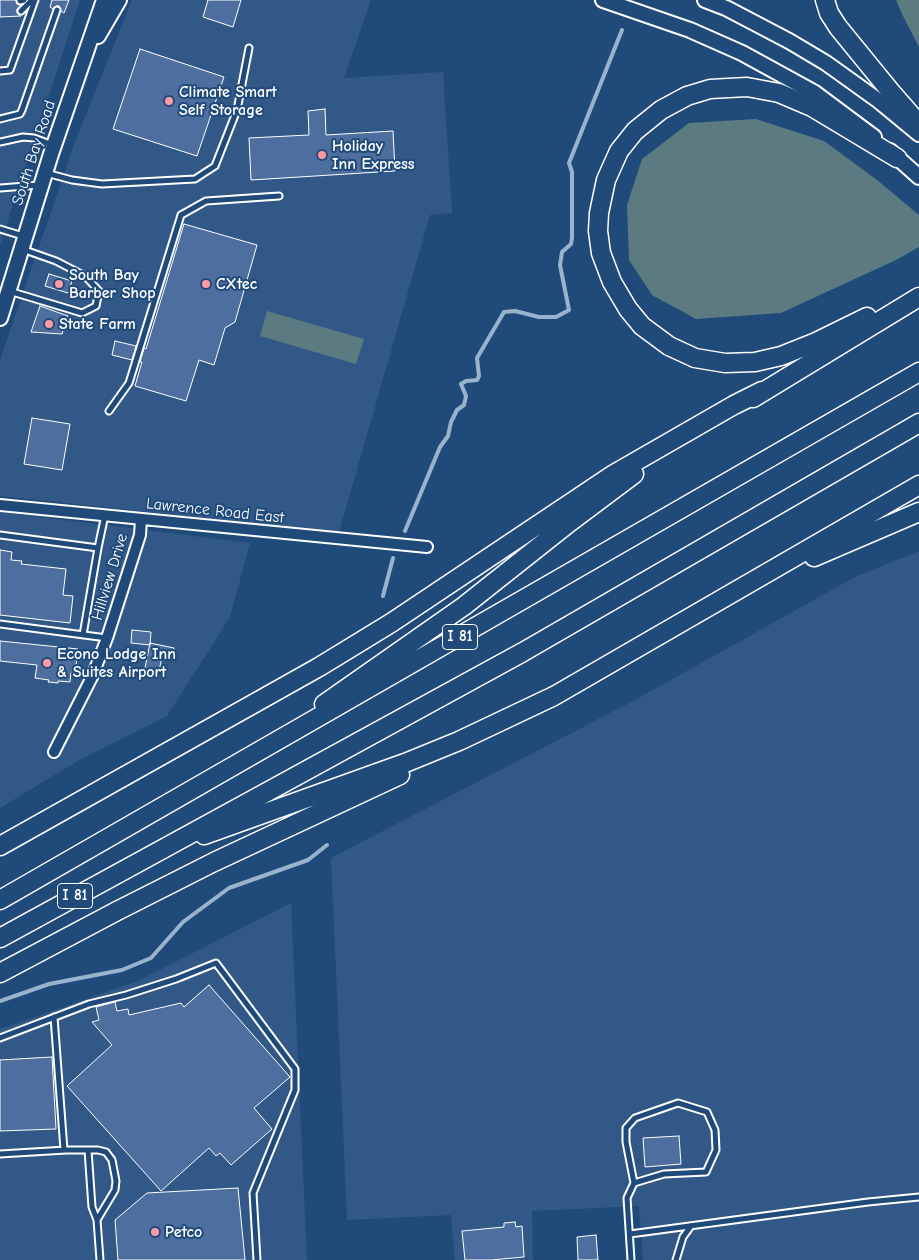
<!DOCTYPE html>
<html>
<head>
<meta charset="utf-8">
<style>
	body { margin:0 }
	canvas { display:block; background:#1f4a7a }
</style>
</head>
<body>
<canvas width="919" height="1260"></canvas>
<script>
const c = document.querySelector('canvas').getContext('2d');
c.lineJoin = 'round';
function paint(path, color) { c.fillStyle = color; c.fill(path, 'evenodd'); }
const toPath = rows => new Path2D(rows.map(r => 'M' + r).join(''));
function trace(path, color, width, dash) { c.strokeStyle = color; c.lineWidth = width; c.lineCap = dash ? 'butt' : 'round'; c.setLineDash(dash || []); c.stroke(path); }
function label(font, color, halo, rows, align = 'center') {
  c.font = font + ' "Comic Neue",sans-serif'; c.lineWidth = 4; c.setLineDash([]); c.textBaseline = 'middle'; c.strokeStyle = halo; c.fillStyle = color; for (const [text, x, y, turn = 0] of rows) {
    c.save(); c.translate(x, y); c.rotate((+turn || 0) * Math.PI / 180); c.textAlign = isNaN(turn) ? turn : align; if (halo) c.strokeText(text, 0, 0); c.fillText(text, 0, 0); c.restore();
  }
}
const built = toPath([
	[0,0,80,0,0,245],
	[132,0,371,0,344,78,443,72,452,213,430,215,339,532,0,496,0,360,76,139],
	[0,512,250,543,230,617,167,716,81,759,0,808],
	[919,551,919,1260,643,1260,639,1206,532,1211,533,1260,455,1260,451,1215,347,1220,331,858,633,701,857,576],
	[291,903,307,1260,0,1260,0,1029,138,981]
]);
const green = toPath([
	[896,0,919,0,919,47,902,14],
	[756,119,824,141,877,180,919,215,919,247,896,260,781,313,696,319,652,295,629,260,627,205,642,159,689,123],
	[267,311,364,339,356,364,260,336]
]);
const stream = toPath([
	[405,531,440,447,448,436,451,422,457,410,464,405,466,396,461,384,466,381,477,380,479,376,477,358,504,312,515,311,539,317,556,317,569,310,560,265,562,252,571,244,572,238,572,172,569,163,622,30],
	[383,596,393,558],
	[0,1001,49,984,122,970,151,958,183,922,229,888,308,860,327,845]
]);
const building = toPath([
	[0,0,16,0,17,4,21,5,17,9,17,13,21,16,0,17,0,0],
	[52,0,69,0,64,13,61,11,59,6,56,6,53,9,50,7,52,0],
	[208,0,241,0,233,27,203,17,208,0],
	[140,49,224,77,197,156,113,129,140,49],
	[325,109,326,135,393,131,395,171,251,180,249,138,309,135,308,111,325,109],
	[184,224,257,245,235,322,225,328,214,365,199,360,186,401,135,386,142,362,140,362,144,348,146,349,184,224],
	[49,274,72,281,68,293,45,286,49,274],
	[40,306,68,316,62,334,31,332,40,306],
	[115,341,136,346,132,360,112,355,115,341],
	[32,418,70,424,62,470,24,464,32,418],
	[0,550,12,552,11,560,22,561,21,564,66,569,63,595,73,596,70,623,0,615,0,550],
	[132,630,151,632,150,645,131,643,132,630],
	[0,641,78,649,75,674,71,673,70,682,58,681,58,683,48,682,49,680,35,678,37,665,0,661,0,641],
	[150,643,174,648,172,659,162,657,158,676,144,673,150,643],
	[209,985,290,1077,254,1108,272,1129,231,1165,220,1153,216,1156,209,1148,161,1191,67,1086,112,1045,92,1022,99,1020,96,1007,115,1002,117,1011,128,1009,129,1015,181,1003,184,1007,209,985],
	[52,1057,56,1129,0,1131,0,1060,52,1057],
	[679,1136,681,1164,645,1167,643,1138,679,1136],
	[238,1188,245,1260,118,1260,115,1220,147,1193,238,1188],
	[515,1222,516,1227,522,1226,524,1257,491,1260,465,1260,462,1231,504,1227,504,1223,515,1222],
	[596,1235,598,1260,578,1260,577,1237,596,1235]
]);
const lane = toPath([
	[20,1,24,0],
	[21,11,32,0],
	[0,71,10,70,35,0],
	[0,119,20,114,22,110,57,10],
	[0,142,23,137,34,138,53,145],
	[46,173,72,180,102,184,195,179,215,166,237,110,249,48],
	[0,188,39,185],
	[0,229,23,236],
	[9,291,82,313,96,306,99,291,85,276,56,261,22,249],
	[109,411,129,383,181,215,206,201,279,196],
	[0,535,98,548,105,515],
	[0,624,107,638],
	[83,635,98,548],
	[54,1017,64,1150],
	[0,1038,89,1004,126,995,176,979,216,963,295,1069,295,1090,253,1193,257,1260],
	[88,1150,92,1207,97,1220],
	[0,1154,66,1150,98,1150,106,1152,112,1160,116,1181,115,1190,97,1220,100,1260],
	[630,1234,868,1202,919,1197],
	[631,1260,627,1198,634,1183,626,1142,626,1128,635,1118,678,1103,707,1112,715,1130,716,1150,706,1172,664,1174,634,1183],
	[676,1260,683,1237,691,1226]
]);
const street = toPath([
	[0,505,427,547],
	[54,752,92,677,107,638,140,535,141,519]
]);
const secondary = toPath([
	[603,0,690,30,742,53,815,93,874,137],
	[705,0,726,8,789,41,826,63,879,101,919,134],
	[98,36,119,0],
	[890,151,919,177],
	[0,318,51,154,104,0]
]);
const highway = toPath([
	[825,0,829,13,838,27,891,92,919,124],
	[867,317,816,342,781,356,755,362,725,363,695,358,669,346,642,326,628,309,612,282,601,253,598,231,599,213,606,180,619,151,635,131,661,110,687,96,710,89,747,87,779,93,812,107,897,158],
	[753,398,919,297],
	[814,557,919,512],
	[324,704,464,606,570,522,634,474],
	[204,835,405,763,459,741,554,696,919,485],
	[0,846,319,667,391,623,614,474,734,405,762,391],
	[0,900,919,372],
	[0,938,523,652,919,423],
	[0,973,117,911,214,862,400,775]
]);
const markers = [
	[169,101,5,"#ff9aa2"],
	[322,155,5,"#ff9aa2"],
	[59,284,5,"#ff9aa2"],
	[206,284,5,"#ff9aa2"],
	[49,324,5,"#ff9aa2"],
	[47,663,5,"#ff9aa2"],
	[155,1232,5,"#ff9aa2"]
];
const shields = [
	[460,637,35],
	[75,896,35]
];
const shieldNames = [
	["I 81",460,637],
	["I 81",75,896]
];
const poiNames = [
	["Climate Smart",179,92],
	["Self Storage",179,110],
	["Holiday",332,146],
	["Inn Express",332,164],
	["South Bay",69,275],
	["Barber Shop",69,293],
	["CXtec",216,284],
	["State Farm",59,324],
	["Econo Lodge Inn",57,654],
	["& Suites Airport",57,672],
	["Petco",165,1232]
];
const streetNames = [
	["South Bay Road",34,153,-72],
	["Lawrence Road East",215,511,6],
	["Hillview Drive",110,577,-73]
];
paint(built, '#315887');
paint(green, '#5b7b80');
trace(stream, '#9ab3cd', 4);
paint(building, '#4d6e9e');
trace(building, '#fff', 1);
trace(lane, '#fff', 9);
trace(street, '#fff', 14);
trace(secondary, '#fff', 18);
trace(highway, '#fff', 21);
trace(lane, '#1f4a7a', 5);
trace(street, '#1f4a7a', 10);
trace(secondary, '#1f4a7a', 14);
trace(highway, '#1f4a7a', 18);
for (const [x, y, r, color] of markers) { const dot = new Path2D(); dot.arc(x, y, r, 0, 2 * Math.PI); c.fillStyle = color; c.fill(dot); trace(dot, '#1f4a7a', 2); }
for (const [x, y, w] of shields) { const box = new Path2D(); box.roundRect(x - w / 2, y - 12.5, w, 25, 4); c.fillStyle = '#1f4a7a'; c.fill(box); trace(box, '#fff', 1); }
label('bold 15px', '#fff', null, shieldNames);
label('bold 16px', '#fff', '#1f4a7a', poiNames, 'left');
label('16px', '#fff', '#1f4a7a', streetNames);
</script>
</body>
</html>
